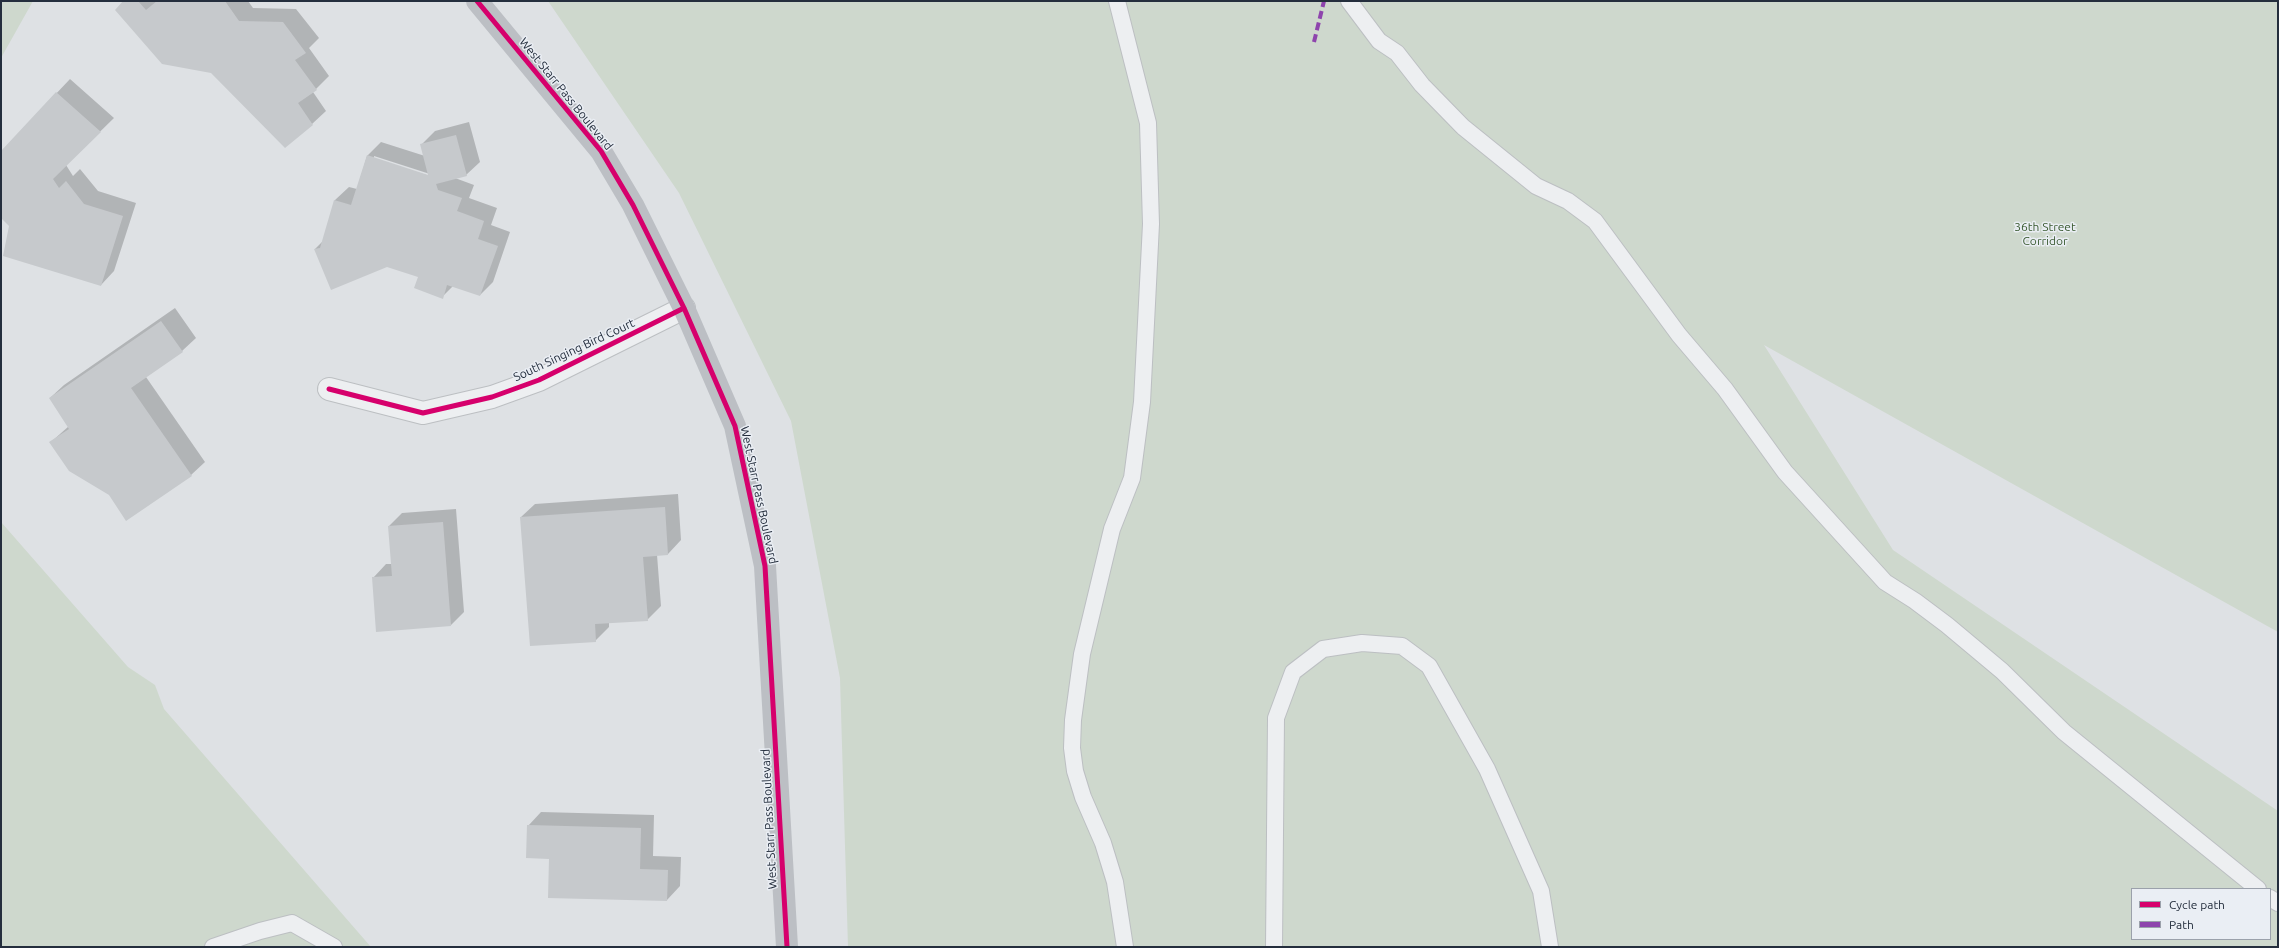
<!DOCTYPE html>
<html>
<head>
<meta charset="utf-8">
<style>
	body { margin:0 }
	#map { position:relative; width:2279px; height:948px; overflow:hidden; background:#dee1e4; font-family:Ubuntu,sans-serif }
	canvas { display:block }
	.frame { position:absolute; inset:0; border:2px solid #242e3d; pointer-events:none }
	.legend { position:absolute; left:2131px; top:888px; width:140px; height:52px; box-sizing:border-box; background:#eaeef4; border:1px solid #9ba1ab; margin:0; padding:5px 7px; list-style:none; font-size:12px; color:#242e3d }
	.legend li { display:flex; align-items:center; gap:8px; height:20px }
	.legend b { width:20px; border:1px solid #9ba1ab }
</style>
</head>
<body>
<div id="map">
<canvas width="2279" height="948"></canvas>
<div class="frame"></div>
<ul class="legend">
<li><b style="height:5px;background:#d6006c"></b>Cycle path</li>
<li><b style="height:5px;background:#8e44ad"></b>Path</li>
</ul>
</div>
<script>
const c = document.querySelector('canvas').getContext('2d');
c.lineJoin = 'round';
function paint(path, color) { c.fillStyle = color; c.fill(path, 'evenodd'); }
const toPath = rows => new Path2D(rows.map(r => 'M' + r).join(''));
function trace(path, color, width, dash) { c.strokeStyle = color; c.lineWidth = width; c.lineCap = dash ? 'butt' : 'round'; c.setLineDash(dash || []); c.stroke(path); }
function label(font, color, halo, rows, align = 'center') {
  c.font = font + ' Ubuntu,sans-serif'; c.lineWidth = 3; c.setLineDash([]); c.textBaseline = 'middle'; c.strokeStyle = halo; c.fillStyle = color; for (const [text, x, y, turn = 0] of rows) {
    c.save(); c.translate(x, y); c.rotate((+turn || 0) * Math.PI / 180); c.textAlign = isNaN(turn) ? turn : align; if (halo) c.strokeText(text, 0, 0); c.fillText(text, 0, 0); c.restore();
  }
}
const green = toPath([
	[1,1,33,1,1,58],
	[548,1,2278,1,2278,632,1764,345,1893,550,2278,811,2278,947,848,947,840,678,791,421,679,193],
	[2132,889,2270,889,2270,939,2132,939],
	[1,522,128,667,155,685,164,709,371,947,1,947]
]);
const shadow = toPath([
	[125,1,248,1,253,8,296,9,319,38,309,48,329,76,313,92,326,111,312,124,211,72],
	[70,79,114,118,66,165,73,176,80,169,98,191,136,203,114,271,101,285,10,226,1,216,1,152],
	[469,122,480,162,466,175,455,178,474,185,469,198,497,208,491,225,510,232,493,282,480,295,453,286,442,297,420,277,387,265,315,249,323,241,335,200,349,187,357,189,367,156,381,142,425,156,422,144,435,131],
	[374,156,433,175,433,177,374,159],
	[175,308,196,338,182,351,146,377,205,462,191,475,127,519,110,494,51,442,69,426,50,398,64,385],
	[678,494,681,540,668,554,657,555,661,606,647,620,609,622,609,627,595,641,521,517,535,504],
	[456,509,464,612,451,625,373,578,386,564,392,564,389,526,402,513],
	[541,812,654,815,653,856,681,857,680,886,667,900,550,858,528,826]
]);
const building = toPath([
	[123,1,138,1,146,10,157,1,225,1,239,21,283,22,306,53,295,60,317,90,298,103,313,125,285,148,211,73,162,64,115,10],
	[56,92,101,132,53,179,59,188,66,181,84,204,123,216,101,286,3,256,9,226,1,218,1,151],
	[456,135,467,176,436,184,438,190,462,198,457,211,484,221,478,239,498,246,480,296,447,285,443,299,414,288,418,277,387,267,331,290,314,249,320,248,334,200,351,205,367,155,428,175,420,144],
	[161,321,183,352,131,388,192,476,126,521,109,495,69,471,49,442,69,429,49,398],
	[665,507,668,555,643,557,648,621,595,624,596,642,530,646,520,517],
	[443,522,451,626,376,632,372,577,392,576,388,526],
	[527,825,641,828,640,869,668,870,667,901,548,898,549,859,526,858]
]);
const lane = toPath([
	[1117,1,1148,123,1151,224,1142,402,1132,478,1112,529,1082,654,1073,720,1072,748,1075,771,1083,797,1103,843,1115,882,1125,947],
	[1349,1,1379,41,1397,53,1422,85,1463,127,1536,186,1568,201,1595,221,1679,335,1725,389,1785,472,1885,582,1915,601,1947,625,2002,671,2064,732,2258,889],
	[2270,898,2278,903],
	[213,947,260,931,292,923,334,947],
	[1274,947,1276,718,1293,672,1323,649,1362,643,1402,646,1429,666,1487,769,1541,891,1550,947]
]);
const street = toPath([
	[329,389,423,413,492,397,539,380,684,308]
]);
const secondary = toPath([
	[477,1,601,151,633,205,684,308,735,426,765,566,787,947]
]);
const quiet = toPath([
	[1314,42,1324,1]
]);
const cycleway = toPath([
	[477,1,601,151,633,205,684,308,735,426,765,566,787,947],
	[329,389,423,413,492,397,539,380,684,308]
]);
const streetNames = [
	["West Starr Pass Boulevard",566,94,51],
	["South Singing Bird Court",574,350,-25],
	["West Starr Pass Boulevard",759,495,78],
	["West Starr Pass Boulevard",769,819,-93]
];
const parkNames = [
	["36th Street",2045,227],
	["Corridor",2045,241]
];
paint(green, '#ced8cd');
paint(shadow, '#0003');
paint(building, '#c6c9cc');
trace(lane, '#bcbfc2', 18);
trace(street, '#bcbfc2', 24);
trace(lane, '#edeff1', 16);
trace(street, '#edeff1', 22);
trace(secondary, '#bcbfc4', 22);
trace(quiet, '#8e44ad', 4, [8, 4]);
trace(cycleway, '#d6006c', 5);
label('12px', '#242e3d', '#eaeef4', streetNames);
label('12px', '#395a30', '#eaeef4', parkNames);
</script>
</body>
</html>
